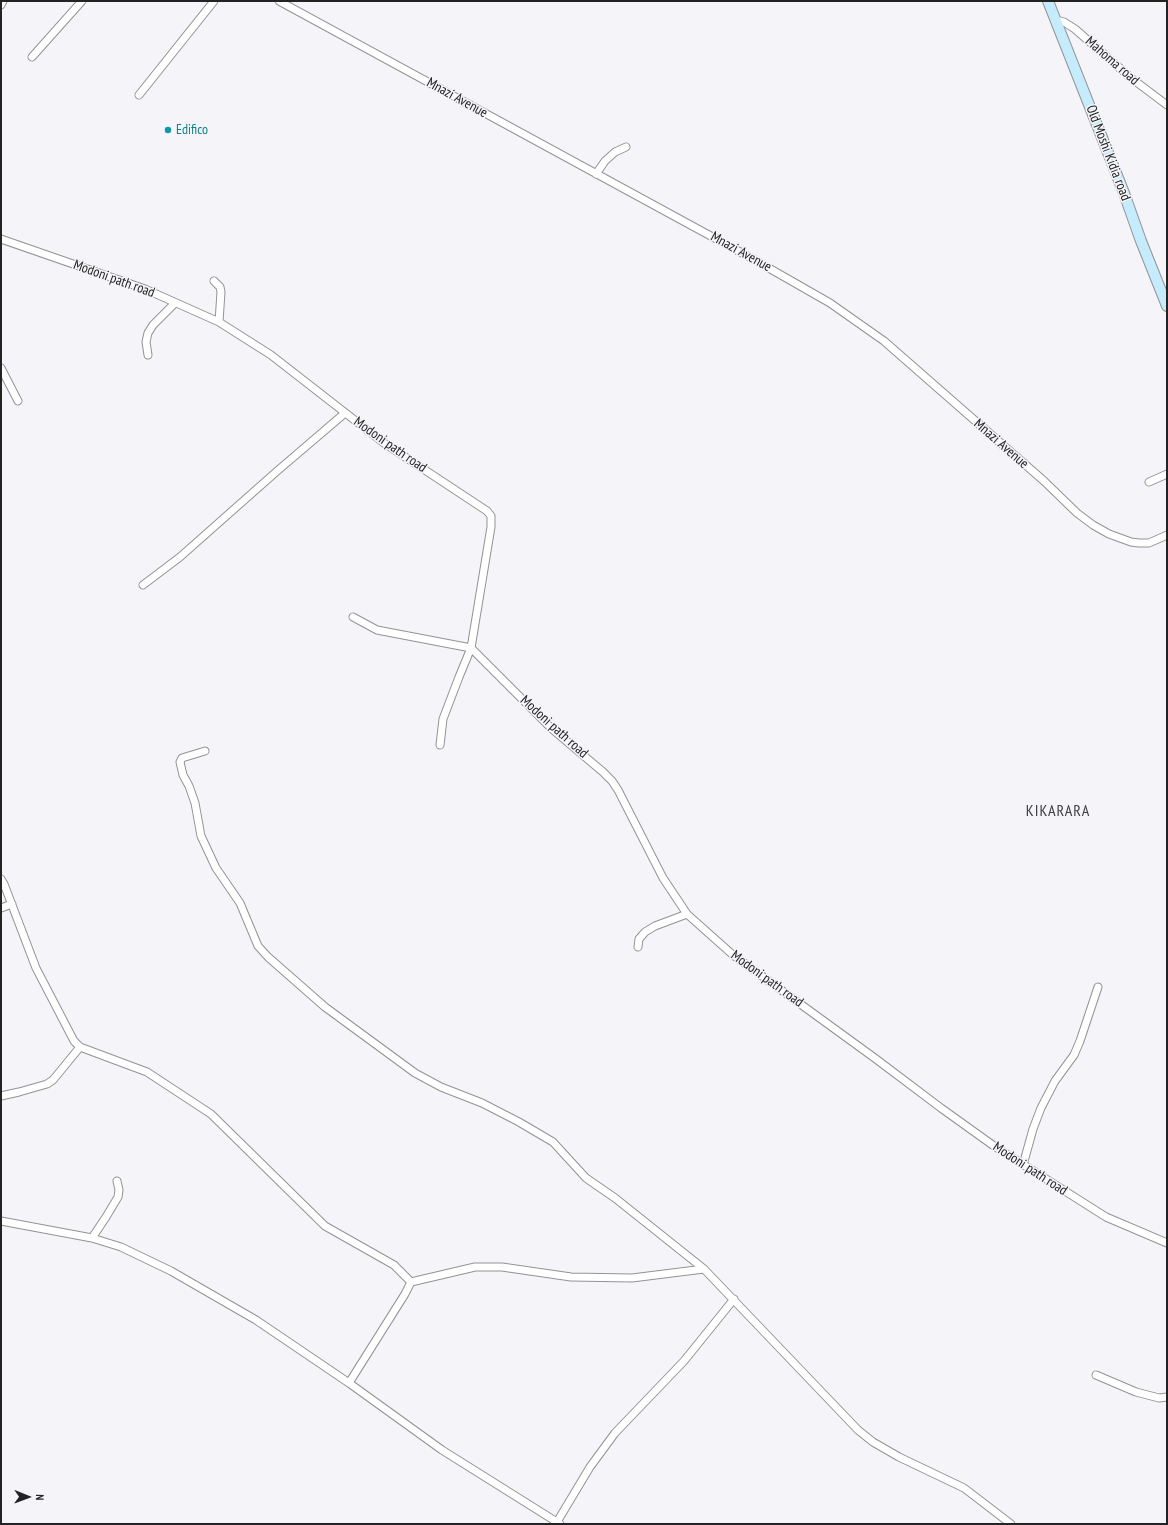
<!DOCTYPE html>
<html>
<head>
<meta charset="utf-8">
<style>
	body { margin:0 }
	#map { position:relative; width:1168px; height:1525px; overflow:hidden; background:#f5f5f9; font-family:"PT Sans Narrow",sans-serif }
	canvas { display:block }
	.frame { position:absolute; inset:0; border:2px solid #232324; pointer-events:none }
	.north { position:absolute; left:8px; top:1477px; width:40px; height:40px; -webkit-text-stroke:3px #f5f5f9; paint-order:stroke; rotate:91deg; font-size:11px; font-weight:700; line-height:16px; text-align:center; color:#232324 }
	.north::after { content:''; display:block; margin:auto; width:14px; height:18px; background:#232324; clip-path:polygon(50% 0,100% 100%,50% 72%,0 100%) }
</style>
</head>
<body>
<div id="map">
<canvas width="1168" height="1525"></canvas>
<div class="frame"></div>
<div class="north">N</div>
</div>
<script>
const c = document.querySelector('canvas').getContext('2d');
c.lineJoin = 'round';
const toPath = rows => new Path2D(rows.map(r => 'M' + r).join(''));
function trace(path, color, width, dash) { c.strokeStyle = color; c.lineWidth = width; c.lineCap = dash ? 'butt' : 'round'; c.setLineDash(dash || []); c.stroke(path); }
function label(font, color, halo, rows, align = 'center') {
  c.font = font + ' "PT Sans Narrow",sans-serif'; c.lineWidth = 3; c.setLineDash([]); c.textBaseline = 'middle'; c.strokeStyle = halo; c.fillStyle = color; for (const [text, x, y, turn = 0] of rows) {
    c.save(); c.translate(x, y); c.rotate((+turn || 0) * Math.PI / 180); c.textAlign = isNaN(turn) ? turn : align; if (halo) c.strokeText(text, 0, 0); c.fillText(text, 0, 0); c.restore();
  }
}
const street = toPath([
	[279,1,753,259,830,303,884,341,1044,481,1077,513,1093,525,1109,534,1131,542,1139,543,1149,543,1167,535],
	[1,5,3,1],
	[1056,20,1064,22,1075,29,1131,78,1167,105],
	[32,57,82,1],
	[139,95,214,1],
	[596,174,605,161,615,152,626,147],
	[1,239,145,289,219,322,271,355,384,443,487,511,491,516,491,527,471,648,551,728,603,772,612,781,618,790,663,878,687,914,733,955,876,1059,941,1108,994,1146,1106,1217,1167,1243],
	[214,281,220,287,221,292,219,322],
	[148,355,146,342,148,333,153,325,175,303],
	[1,368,18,401],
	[1149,482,1167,474],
	[143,585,180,557,276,472,345,413],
	[353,617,377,630,471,648,459,677,443,719,440,745],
	[205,751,182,758,180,762,183,775,189,786,195,803,201,836,216,868,240,903,258,946,268,957,325,1007,415,1073,441,1087,482,1103,519,1122,553,1142,586,1178,615,1198,704,1269,858,1430,873,1442,899,1457,964,1488,1011,1524],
	[1,879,4,884,36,968,74,1041,80,1047,147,1072,211,1114,325,1226,394,1265,411,1282,405,1294,349,1383],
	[1,908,12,904],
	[638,947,639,939,645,932,655,926,687,914],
	[1,1096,19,1092,47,1084,53,1080,80,1047],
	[1023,1165,1033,1129,1041,1108,1055,1081,1074,1055,1080,1041,1098,987],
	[1,1221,92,1238,121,1247,171,1271,256,1320,349,1383,442,1450,560,1524],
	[92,1238,106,1217,118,1197,119,1190,117,1181],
	[411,1282,475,1267,502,1267,571,1277,632,1278,704,1269],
	[1096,1375,1136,1392,1159,1398,1167,1397],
	[557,1522,590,1467,615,1433,684,1361,734,1299]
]);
const secondary = toPath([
	[1048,1,1124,193,1141,241,1167,306]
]);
const markers = [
	[168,130,4,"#0f9aa8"]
];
const streetNames = [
	["Mahoma road",1112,61,41],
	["Mnazi Avenue",457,98,29],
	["Old Moshi Kidia road",1108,153,69],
	["Mnazi Avenue",741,252,29],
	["Modoni path road",114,279,20],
	["Mnazi Avenue",1001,444,41],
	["Modoni path road",390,445,35],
	["Modoni path road",554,727,42],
	["Modoni path road",767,979,36],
	["Modoni path road",1030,1169,33]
];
const cultureNames = [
	["Edifico",176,130]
];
const quarterNames = [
	["KIKARARA",1058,811]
];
trace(street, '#939296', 9);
trace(secondary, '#939296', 12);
trace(street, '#fff', 7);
trace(secondary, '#c4ecfd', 10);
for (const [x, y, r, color] of markers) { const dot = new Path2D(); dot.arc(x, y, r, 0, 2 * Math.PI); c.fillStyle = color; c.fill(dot); trace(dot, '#f5f5f9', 1.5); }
label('14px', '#232324', '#f5f5f9', streetNames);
label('14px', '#0d838f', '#f5f5f9', cultureNames, 'left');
c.letterSpacing = '1px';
label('16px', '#404043', '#f5f5f9', quarterNames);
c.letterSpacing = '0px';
</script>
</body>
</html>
